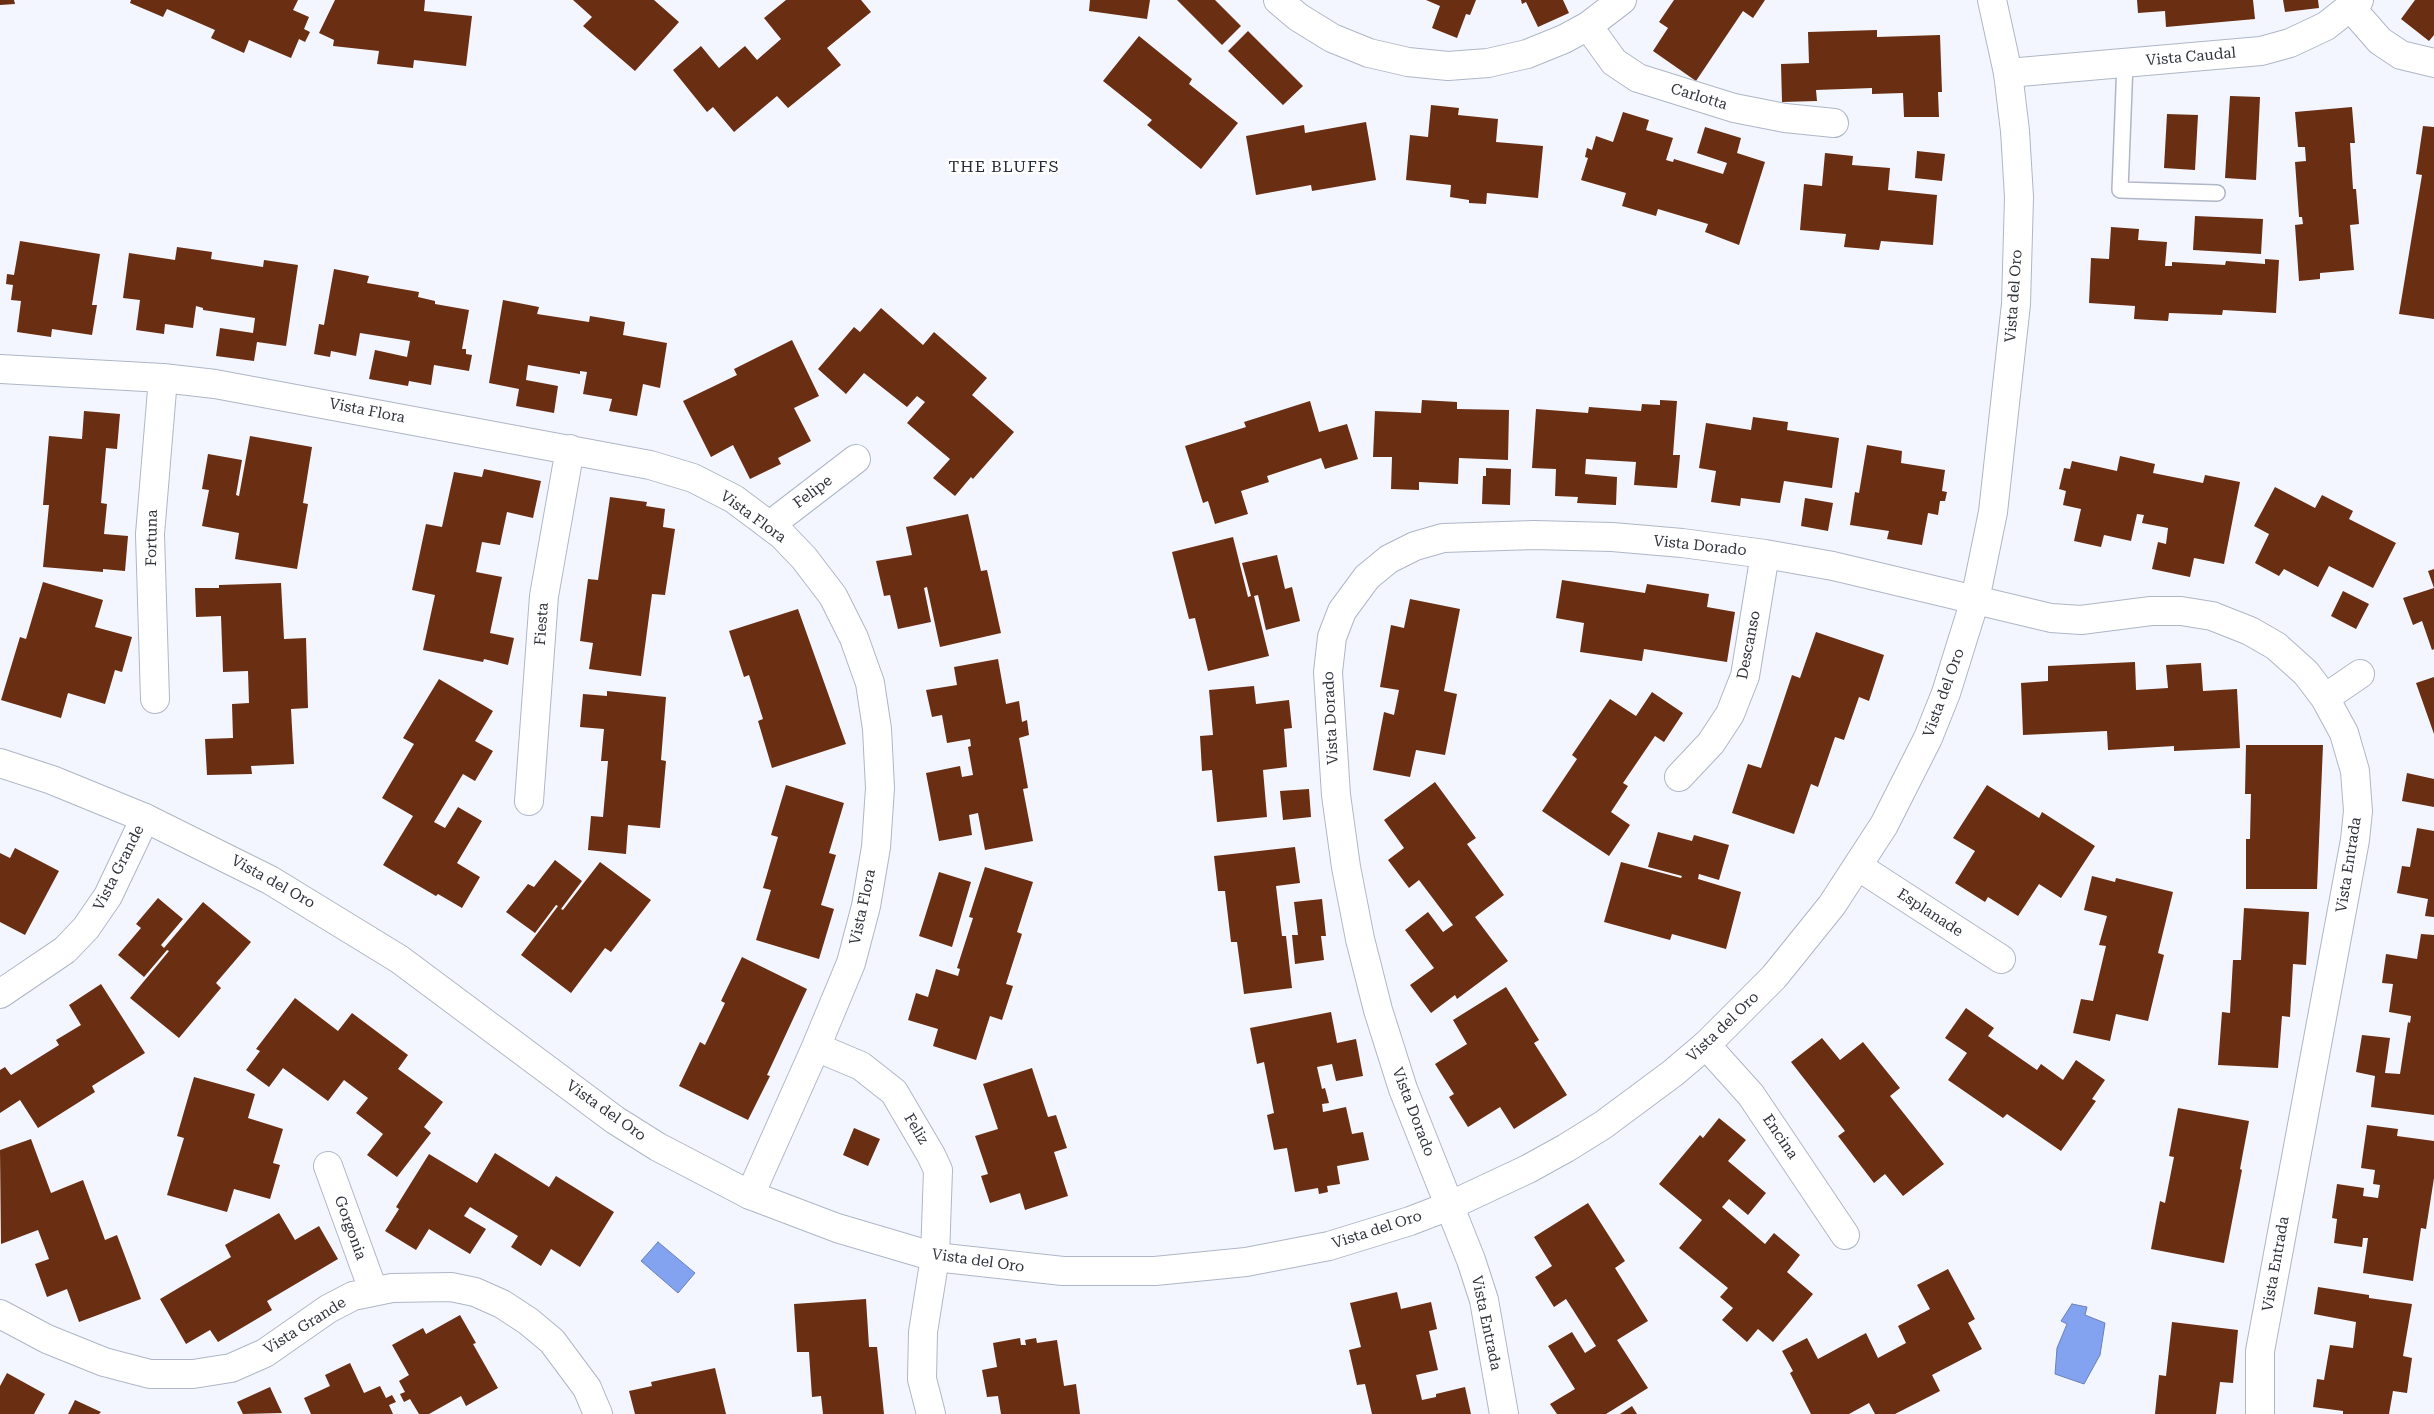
<!DOCTYPE html>
<html>
<head>
<meta charset="utf-8">
<style>
	body { margin:0 }
	canvas { display:block; background:#f3f6fe }
</style>
</head>
<body>
<canvas width="2434" height="1414"></canvas>
<script>
const c = document.querySelector('canvas').getContext('2d');
c.lineJoin = 'round';
function paint(path, color) { c.fillStyle = color; c.fill(path, 'evenodd'); }
const toPath = rows => new Path2D(rows.map(r => 'M' + r).join(''));
function trace(path, color, width, dash) { c.strokeStyle = color; c.lineWidth = width; c.lineCap = dash ? 'butt' : 'round'; c.setLineDash(dash || []); c.stroke(path); }
function label(font, color, halo, rows, align = 'center') {
  c.font = font + ' "Roboto Serif",serif'; c.lineWidth = 5; c.setLineDash([]); c.textBaseline = 'middle'; c.strokeStyle = halo; c.fillStyle = color; for (const [text, x, y, turn = 0] of rows) {
    c.save(); c.translate(x, y); c.rotate((+turn || 0) * Math.PI / 180); c.textAlign = isNaN(turn) ? turn : align; if (halo) c.strokeText(text, 0, 0); c.fillText(text, 0, 0); c.restore();
  }
}
const water = toPath([
	[658,1242,695,1273,678,1293,641,1261,658,1242],
	[2072,1304,2087,1307,2085,1315,2105,1323,2100,1355,2084,1384,2055,1374,2057,1348,2067,1324,2061,1321,2072,1304]
]);
const building = toPath([
	[0,0,14,0,15,4,0,5],
	[131,0,298,0,293,10,309,17,304,29,310,32,305,42,299,39,291,58,249,40,244,53,211,38,215,30,167,9,163,17,130,3],
	[335,0,425,0,424,11,472,16,466,66,414,60,413,68,377,64,379,51,333,46,334,40,319,33],
	[573,0,654,0,679,22,635,71,583,26,592,17],
	[786,0,861,0,871,12,827,48,841,65,788,108,777,96,734,132,713,107,707,112,673,70,701,46,719,68,745,46,757,60,781,39,764,18],
	[1090,0,1150,0,1147,19,1089,11],
	[1177,0,1215,0,1241,26,1222,45],
	[1426,0,1476,0,1470,15,1466,14,1457,38,1432,28,1440,6],
	[1521,0,1563,0,1569,13,1538,27,1526,2,1522,4],
	[1674,0,1765,0,1753,18,1743,11,1696,81,1653,51,1668,28,1659,22],
	[2137,0,2253,0,2255,19,2166,27,2165,11,2138,13],
	[2283,0,2318,0,2319,8,2285,12],
	[2415,0,2434,0,2434,35,2429,41,2401,19],
	[1877,30,1877,37,1940,35,1942,92,1938,92,1939,117,1904,117,1903,93,1872,94,1872,88,1816,90,1817,101,1782,102,1781,64,1809,63,1808,32],
	[1248,31,1303,86,1283,105,1228,51],
	[1139,36,1192,79,1189,84,1238,123,1201,169,1147,125,1152,120,1103,81],
	[2230,96,2260,97,2256,180,2225,178],
	[1431,105,1459,108,1458,115,1498,119,1496,142,1543,146,1538,198,1487,193,1486,204,1469,203,1469,200,1450,197,1451,185,1406,180,1410,135,1428,137],
	[2352,107,2355,143,2350,143,2353,189,2356,189,2359,224,2350,225,2354,270,2320,273,2320,279,2299,281,2295,225,2303,224,2302,217,2299,217,2295,162,2306,161,2305,147,2298,147,2295,112],
	[1623,112,1649,120,1646,130,1673,138,1666,160,1673,162,1674,159,1723,174,1727,163,1697,153,1705,127,1741,138,1737,153,1765,162,1739,245,1705,232,1708,224,1658,209,1656,216,1622,206,1626,193,1581,180,1588,158,1585,157,1587,148,1592,150,1596,136,1613,142],
	[2167,114,2198,115,2195,170,2164,168],
	[1366,122,1376,180,1312,191,1311,185,1256,195,1246,136,1304,125,1305,133],
	[2423,126,2434,127,2434,319,2399,314,2422,175,2416,174],
	[1917,151,1945,154,1942,181,1915,178],
	[1825,153,1853,156,1852,165,1890,168,1888,190,1937,195,1933,245,1881,241,1879,250,1844,247,1846,234,1800,230,1804,184,1822,186],
	[2195,216,2263,219,2261,254,2193,250],
	[2111,227,2139,229,2138,240,2167,242,2165,266,2172,266,2172,262,2225,265,2226,261,2265,264,2265,259,2279,260,2276,313,2223,310,2222,315,2169,313,2168,321,2134,319,2135,306,2089,303,2091,258,2109,259],
	[20,241,100,254,92,305,97,305,92,335,52,329,51,337,17,332,21,301,11,300,13,285,6,284,7,274,14,275],
	[177,247,212,252,211,259,263,267,264,260,298,265,286,346,257,342,254,361,216,356,220,328,253,333,255,318,203,310,203,308,196,306,193,328,165,324,164,334,136,330,140,300,123,298,129,253,175,260],
	[334,269,369,276,367,283,419,292,418,297,435,301,435,304,469,310,462,349,466,349,466,354,472,355,469,371,434,365,431,385,409,381,408,386,369,379,375,350,407,357,410,341,360,333,356,356,331,351,330,357,314,354,319,324,324,325],
	[503,300,539,307,537,314,589,322,590,316,625,322,623,335,667,343,660,388,643,384,637,416,609,411,612,399,583,394,587,372,580,371,580,374,528,365,526,380,558,386,554,413,516,406,519,389,489,383],
	[881,308,923,345,934,332,987,378,972,395,1014,432,973,479,971,477,955,496,933,478,950,459,907,423,925,402,917,396,907,407,864,373,846,394,818,369,854,327,860,332],
	[792,340,819,396,794,408,811,441,778,458,781,464,750,479,733,445,711,457,683,401,737,375,734,369],
	[1422,400,1457,402,1457,409,1509,410,1508,460,1459,458,1458,484,1419,482,1419,490,1391,489,1392,457,1373,457,1375,411,1421,413],
	[1660,400,1677,401,1673,455,1680,455,1677,488,1634,485,1636,462,1586,459,1585,474,1617,477,1616,505,1577,503,1578,497,1555,496,1556,469,1532,468,1536,409,1588,413,1589,407,1641,411,1642,404,1660,405],
	[1310,401,1319,432,1347,424,1358,459,1325,469,1321,458,1267,476,1269,482,1241,491,1248,514,1215,524,1208,501,1203,503,1185,446,1246,427,1244,422],
	[84,411,120,414,117,449,106,448,101,503,107,504,104,534,128,536,125,571,103,569,103,572,43,567,49,505,43,505,49,436,82,439],
	[1753,417,1788,422,1787,430,1839,438,1832,488,1784,481,1780,503,1741,498,1740,506,1711,502,1716,471,1699,468,1706,423,1751,430],
	[250,436,312,447,303,503,308,504,297,569,235,559,239,533,202,526,209,490,202,489,208,454,242,460,236,495,239,496],
	[1867,445,1902,451,1901,463,1945,470,1942,491,1947,492,1945,501,1940,501,1938,515,1928,513,1922,545,1887,539,1889,531,1850,525,1855,492,1859,493],
	[2120,456,2155,464,2153,473,2203,483,2205,475,2240,482,2224,564,2194,558,2190,577,2152,569,2158,542,2166,544,2168,528,2142,523,2144,515,2137,514,2131,541,2104,535,2101,547,2074,541,2081,509,2063,505,2066,491,2059,489,2064,468,2070,469,2072,461,2117,471],
	[1486,468,1511,469,1510,505,1482,504,1483,476,1486,476],
	[484,469,541,481,533,518,507,512,500,545,482,542,476,572,502,577,490,633,514,638,508,665,484,659,483,662,423,650,435,595,412,590,426,524,442,527,454,472,482,477],
	[2275,487,2315,508,2322,495,2353,511,2349,519,2396,543,2373,588,2329,566,2318,587,2284,569,2279,576,2255,563,2269,534,2254,526],
	[610,497,647,502,646,506,665,509,663,527,675,529,665,595,652,594,641,676,589,669,593,643,580,641,588,579,598,580],
	[1805,498,1833,503,1828,531,1801,526],
	[968,514,981,571,987,570,1001,633,940,647,927,587,924,588,931,622,898,629,890,595,884,596,876,561,912,555,906,527],
	[1233,537,1248,597,1251,596,1242,563,1277,555,1285,589,1292,587,1300,621,1266,630,1258,595,1254,596,1269,656,1208,671,1195,618,1189,619,1172,552],
	[2434,569,2434,649,2432,650,2422,621,2413,625,2403,598,2434,588,2428,571],
	[1562,580,1645,593,1647,584,1709,594,1707,607,1735,612,1727,662,1644,649,1642,661,1580,652,1584,623,1556,618],
	[43,582,103,600,95,627,132,637,122,672,115,670,105,704,68,693,61,718,1,700,20,637,26,639],
	[281,583,284,639,306,638,308,708,291,709,294,764,251,766,252,774,207,775,205,739,233,738,232,704,249,703,248,671,223,672,221,616,196,617,195,588,219,588,219,585],
	[2343,591,2369,604,2356,629,2331,616],
	[1410,599,1460,609,1444,691,1457,694,1445,755,1416,750,1410,777,1373,770,1384,712,1394,715,1399,690,1380,687,1391,625,1404,628],
	[798,609,846,744,772,768,758,721,763,719,749,675,744,677,729,631],
	[1816,632,1884,655,1869,701,1859,697,1844,740,1835,737,1818,787,1811,784,1794,834,1732,813,1748,764,1761,768,1792,675,1800,678],
	[998,659,1006,704,1019,701,1022,722,1027,720,1029,735,1019,738,1028,788,1023,789,1033,841,985,850,978,813,969,815,972,835,939,841,926,773,960,766,962,777,973,775,968,747,971,746,970,739,947,743,942,715,932,717,926,690,957,685,954,667],
	[2135,662,2136,690,2168,688,2166,665,2201,663,2203,691,2237,689,2240,748,2174,751,2174,746,2108,750,2107,731,2023,735,2021,683,2048,681,2048,666],
	[2434,677,2434,734,2416,683],
	[439,679,493,711,475,741,493,751,475,781,463,774,434,822,445,828,458,807,482,821,457,863,480,877,462,908,438,894,436,896,383,865,413,816,382,798,414,744,403,738],
	[1254,686,1256,704,1289,700,1292,728,1284,729,1287,767,1263,770,1267,817,1217,822,1212,770,1202,771,1200,736,1213,735,1209,690],
	[607,691,666,697,661,760,666,761,660,828,628,825,626,854,588,850,591,816,603,817,608,761,601,761,604,729,580,727,583,694,607,696],
	[1652,692,1683,713,1664,742,1655,736,1623,783,1628,786,1611,812,1630,825,1609,856,1542,811,1577,759,1572,755,1610,699,1636,716],
	[2246,745,2323,745,2317,889,2246,889,2246,839,2250,839,2251,794,2245,794],
	[2407,773,2434,779,2434,807,2402,801],
	[1435,782,1476,838,1467,844,1504,895,1475,917,1508,961,1457,999,1455,995,1431,1013,1410,985,1434,968,1405,930,1428,912,1443,932,1453,925,1419,880,1409,888,1388,860,1404,848,1384,820],
	[786,785,844,803,829,853,836,855,821,905,834,909,819,959,756,940,771,890,763,888,778,837,771,835],
	[1987,785,2039,818,2042,812,2095,846,2061,898,2039,884,2018,916,1988,897,1985,902,1955,883,1975,851,1953,838],
	[1309,789,1311,817,1283,820,1280,791],
	[2417,828,2434,831,2434,917,2425,916,2428,899,2397,893,2402,866,2410,867],
	[1658,832,1692,841,1694,835,1729,845,1719,880,1699,874,1698,879,1741,892,1726,949,1672,934,1670,940,1604,922,1621,862,1681,878,1682,876,1648,867],
	[1295,847,1300,883,1276,886,1282,936,1286,936,1292,988,1244,994,1237,942,1231,942,1225,891,1218,891,1214,856],
	[15,848,59,871,25,935,0,922,0,853,10,858],
	[555,860,582,881,561,909,563,910,600,862,651,900,611,952,605,948,571,993,521,955,558,906,556,905,535,933,506,912,528,884,534,887],
	[985,867,1033,882,1017,932,1022,934,1006,984,1013,986,1002,1020,990,1016,976,1060,933,1046,938,1029,908,1020,916,993,928,997,936,969,958,976,960,969,957,968,973,918,969,917],
	[939,872,971,882,952,947,919,936],
	[2092,876,2115,882,2116,878,2173,892,2158,953,2164,955,2148,1021,2116,1014,2110,1041,2073,1033,2081,999,2093,1001,2106,946,2099,945,2107,916,2084,910],
	[158,898,183,919,161,945,164,948,203,902,251,942,216,983,221,988,179,1038,130,998,169,951,167,950,144,977,118,955,141,928,136,924],
	[1322,899,1326,936,1321,936,1324,960,1295,964,1292,935,1298,935,1294,902],
	[2244,908,2309,912,2306,965,2293,964,2290,1017,2282,1016,2278,1068,2218,1065,2222,1012,2230,1013,2233,960,2241,960],
	[2421,934,2434,935,2434,1115,2371,1107,2375,1076,2356,1072,2362,1035,2390,1038,2385,1073,2400,1074,2408,1022,2410,1023,2411,1016,2389,1012,2393,984,2382,983,2386,954,2417,959],
	[742,957,807,989,767,1075,770,1076,748,1120,679,1086,700,1042,705,1045,725,1003,721,1001],
	[101,984,145,1053,92,1086,95,1092,38,1128,20,1100,0,1113,0,1070,5,1067,11,1075,59,1045,56,1040,81,1025,69,1005],
	[1506,987,1539,1040,1534,1043,1567,1095,1514,1129,1500,1107,1468,1127,1449,1097,1454,1094,1435,1064,1467,1044,1453,1020],
	[295,998,338,1031,352,1013,408,1055,398,1069,443,1102,424,1127,431,1133,397,1177,367,1155,383,1134,356,1113,368,1098,344,1080,328,1101,283,1068,269,1087,246,1070,260,1051,256,1049],
	[1966,1008,1994,1028,1988,1036,2037,1070,2041,1064,2063,1080,2076,1060,2105,1080,2092,1099,2096,1101,2061,1151,2007,1114,2003,1118,1948,1080,1967,1053,1945,1038],
	[1331,1012,1337,1043,1356,1039,1363,1076,1336,1081,1332,1064,1317,1067,1322,1089,1325,1088,1329,1103,1322,1104,1323,1112,1346,1107,1352,1134,1363,1132,1369,1160,1337,1166,1340,1184,1327,1186,1328,1192,1319,1194,1318,1188,1295,1192,1287,1148,1274,1150,1267,1115,1274,1113,1264,1062,1257,1064,1250,1028],
	[1822,1038,1840,1060,1863,1042,1900,1088,1890,1096,1944,1164,1903,1196,1885,1174,1874,1183,1838,1136,1845,1131,1791,1062],
	[1032,1068,1048,1117,1056,1115,1067,1148,1054,1152,1068,1196,1025,1210,1020,1193,990,1203,981,1176,988,1174,975,1136,998,1129,983,1084],
	[194,1077,255,1094,248,1118,283,1129,273,1163,280,1165,270,1199,234,1189,227,1212,167,1195,184,1138,177,1136],
	[2178,1108,2249,1121,2240,1169,2242,1170,2224,1263,2151,1249,2160,1201,2165,1203,2174,1157,2169,1156],
	[1719,1118,1746,1140,1728,1161,1766,1193,1748,1215,1729,1199,1722,1207,1765,1244,1774,1233,1800,1255,1787,1272,1813,1294,1773,1342,1758,1329,1747,1342,1722,1320,1733,1308,1720,1297,1728,1288,1679,1248,1702,1220,1659,1184,1700,1135,1703,1138],
	[2367,1125,2398,1129,2397,1136,2434,1141,2434,1178,2426,1229,2421,1228,2413,1281,2363,1273,2368,1238,2363,1238,2362,1247,2334,1243,2337,1219,2332,1218,2337,1184,2364,1188,2363,1196,2378,1198,2380,1185,2373,1184,2375,1170,2361,1168],
	[854,1128,880,1139,868,1166,843,1155],
	[31,1139,51,1193,83,1180,105,1240,117,1235,141,1299,79,1322,67,1289,47,1297,35,1264,49,1259,38,1230,1,1244,0,1150],
	[495,1153,549,1187,556,1176,614,1212,580,1267,551,1249,541,1266,511,1247,518,1236,470,1207,464,1216,486,1229,470,1254,429,1229,416,1250,385,1231,399,1209,396,1207,429,1154,477,1183],
	[1588,1203,1625,1261,1615,1268,1648,1321,1617,1340,1648,1388,1606,1414,1557,1414,1550,1404,1575,1389,1548,1346,1572,1332,1585,1353,1596,1346,1566,1299,1554,1307,1535,1277,1552,1266,1534,1237],
	[279,1213,295,1240,319,1226,338,1259,267,1301,272,1310,218,1342,210,1330,186,1344,160,1299,231,1257,225,1245],
	[1948,1269,1975,1319,1968,1323,1982,1349,1932,1375,1940,1391,1895,1414,1875,1414,1869,1403,1849,1414,1811,1414,1790,1373,1793,1371,1782,1351,1807,1338,1818,1359,1866,1333,1878,1358,1906,1343,1898,1326,1930,1309,1917,1285],
	[2318,1287,2369,1295,2369,1298,2412,1304,2403,1356,2412,1358,2407,1393,2393,1391,2389,1414,2343,1414,2343,1411,2313,1407,2317,1379,2324,1380,2330,1345,2353,1348,2356,1322,2314,1314],
	[1397,1292,1401,1309,1431,1302,1437,1329,1429,1331,1438,1370,1416,1375,1422,1400,1436,1397,1436,1394,1465,1387,1471,1414,1372,1414,1365,1384,1357,1385,1349,1350,1361,1347,1350,1303],
	[866,1299,869,1347,877,1347,884,1414,823,1414,821,1396,812,1397,809,1352,797,1352,794,1304],
	[460,1315,476,1343,473,1344,498,1388,466,1406,461,1396,429,1414,419,1414,410,1399,404,1402,400,1394,405,1392,399,1381,409,1375,392,1345,423,1328,426,1334],
	[2172,1322,2238,1330,2233,1383,2220,1382,2216,1414,2155,1414,2159,1375,2166,1376],
	[1020,1338,1021,1345,1026,1345,1025,1340,1036,1338,1037,1343,1057,1340,1064,1386,1076,1384,1080,1414,1001,1414,998,1396,987,1397,982,1370,997,1367,993,1343],
	[350,1363,364,1393,380,1386,386,1398,392,1395,396,1402,389,1405,393,1414,311,1414,304,1398,330,1386,325,1375],
	[715,1368,726,1414,635,1414,629,1391,652,1386,651,1382],
	[7,1373,45,1394,34,1414,0,1414,0,1386],
	[270,1387,282,1413,243,1414,237,1402],
	[75,1400,101,1412,99,1414,68,1414],
	[1632,1406,1637,1414,1620,1414]
]);
const service = toPath([
	[2125,63,2120,190,2217,193]
]);
const minor = toPath([
	[1278,0,1298,17,1332,38,1369,53,1408,62,1448,66,1488,63,1527,54,1564,39,1588,26,1622,0],
	[2351,8,2380,41,2401,55,2434,63],
	[1588,26,1614,62,1638,78,1734,108,1785,118,1834,123],
	[2008,73,2261,51,2290,43,2326,26,2359,0],
	[0,369,163,378,215,384,650,465,693,478,734,499,782,535,804,558,833,596,854,638,870,683,877,729,880,788,876,847,866,906,851,963,816,1047,750,1195],
	[770,525,856,459],
	[2325,698,2360,674],
	[155,699,150,534,163,378],
	[1679,777,1711,743,1730,714,1745,676,1765,554],
	[529,801,544,596,570,449],
	[1859,867,2001,959],
	[0,994,65,950,86,928,108,896,145,818],
	[1706,1045,1751,1095,1845,1235],
	[816,1047,861,1066,894,1092,931,1155,938,1170,935,1257,923,1332,922,1379,931,1414],
	[328,1166,373,1290],
	[0,1314,47,1339,104,1362,150,1374,193,1374,231,1368,265,1353,328,1309,353,1296,392,1288,451,1287,475,1292,502,1304,528,1321,552,1341,587,1388,598,1414],
	[1504,1414,1484,1300,1471,1260,1403,1089,1378,1010,1360,939,1346,867,1336,795,1328,672,1332,637,1342,611,1367,577,1389,559,1415,546,1443,538,1534,535,1612,537,1682,543,1765,554,1833,566,2051,618,2081,620,2151,611,2181,611,2212,616,2250,631,2276,646,2306,673,2325,698,2344,733,2355,771,2358,811,2355,840,2260,1351,2260,1414]
]);
const tertiary = toPath([
	[0,763,52,780,145,818,270,880,399,959,615,1120,658,1147,750,1195,837,1228,935,1257,1063,1271,1155,1271,1246,1262,1329,1246,1410,1221,1449,1206,1528,1169,1566,1148,1603,1125,1673,1073,1706,1045,1774,977,1832,905,1884,825,1928,738,1946,693,1975,600,1993,512,2016,304,2019,197,2015,131,2008,73,1992,0]
]);
const streetNames = [
	["Vista Caudal",2191,57,-5],
	["Carlotta",1699,97,17],
	["Vista del Oro",2014,296,-86],
	["Vista Flora",367,411,11],
	["Felipe",813,492,-37],
	["Vista Flora",753,517,36],
	["Fortuna",152,538,-89],
	["Vista Dorado",1700,546,6],
	["Fiesta",542,624,-86],
	["Descanso",1749,645,-79],
	["Vista del Oro",1944,693,-70],
	["Vista Dorado",1331,718,-93],
	["Vista Entrada",2349,865,-81],
	["Vista Grande",119,868,-63],
	["Vista del Oro",273,882,29],
	["Vista Flora",863,907,-78],
	["Esplanade",1930,913,33],
	["Vista del Oro",1723,1027,-44],
	["Vista del Oro",606,1111,35],
	["Vista Dorado",1413,1112,69],
	["Feliz",916,1129,59],
	["Encina",1780,1137,56],
	["Gorgonia",350,1228,70],
	["Vista del Oro",1377,1230,-18],
	["Vista del Oro",978,1261,8],
	["Vista Entrada",2276,1264,-80],
	["Vista Entrada",1486,1323,78],
	["Vista Grande",305,1326,-32]
];
const neighbourhoodNames = [
	["THE BLUFFS",1004,167]
];
paint(water, '#83a2ef');
trace(water, '#6a81b9', 1);
paint(building, '#6a2e13');
trace(service, '#aeb6c7', 18);
trace(minor, '#aeb6c7', 30);
trace(tertiary, '#aeb6c7', 30);
trace(service, '#fff', 15);
trace(minor, '#fff', 28);
trace(tertiary, '#fff', 28);
label('15px', '#30333a', '#fff', streetNames);
c.letterSpacing = '1px';
label('16px', '#252b38', '#fff', neighbourhoodNames);
c.letterSpacing = '0px';
</script>
</body>
</html>
